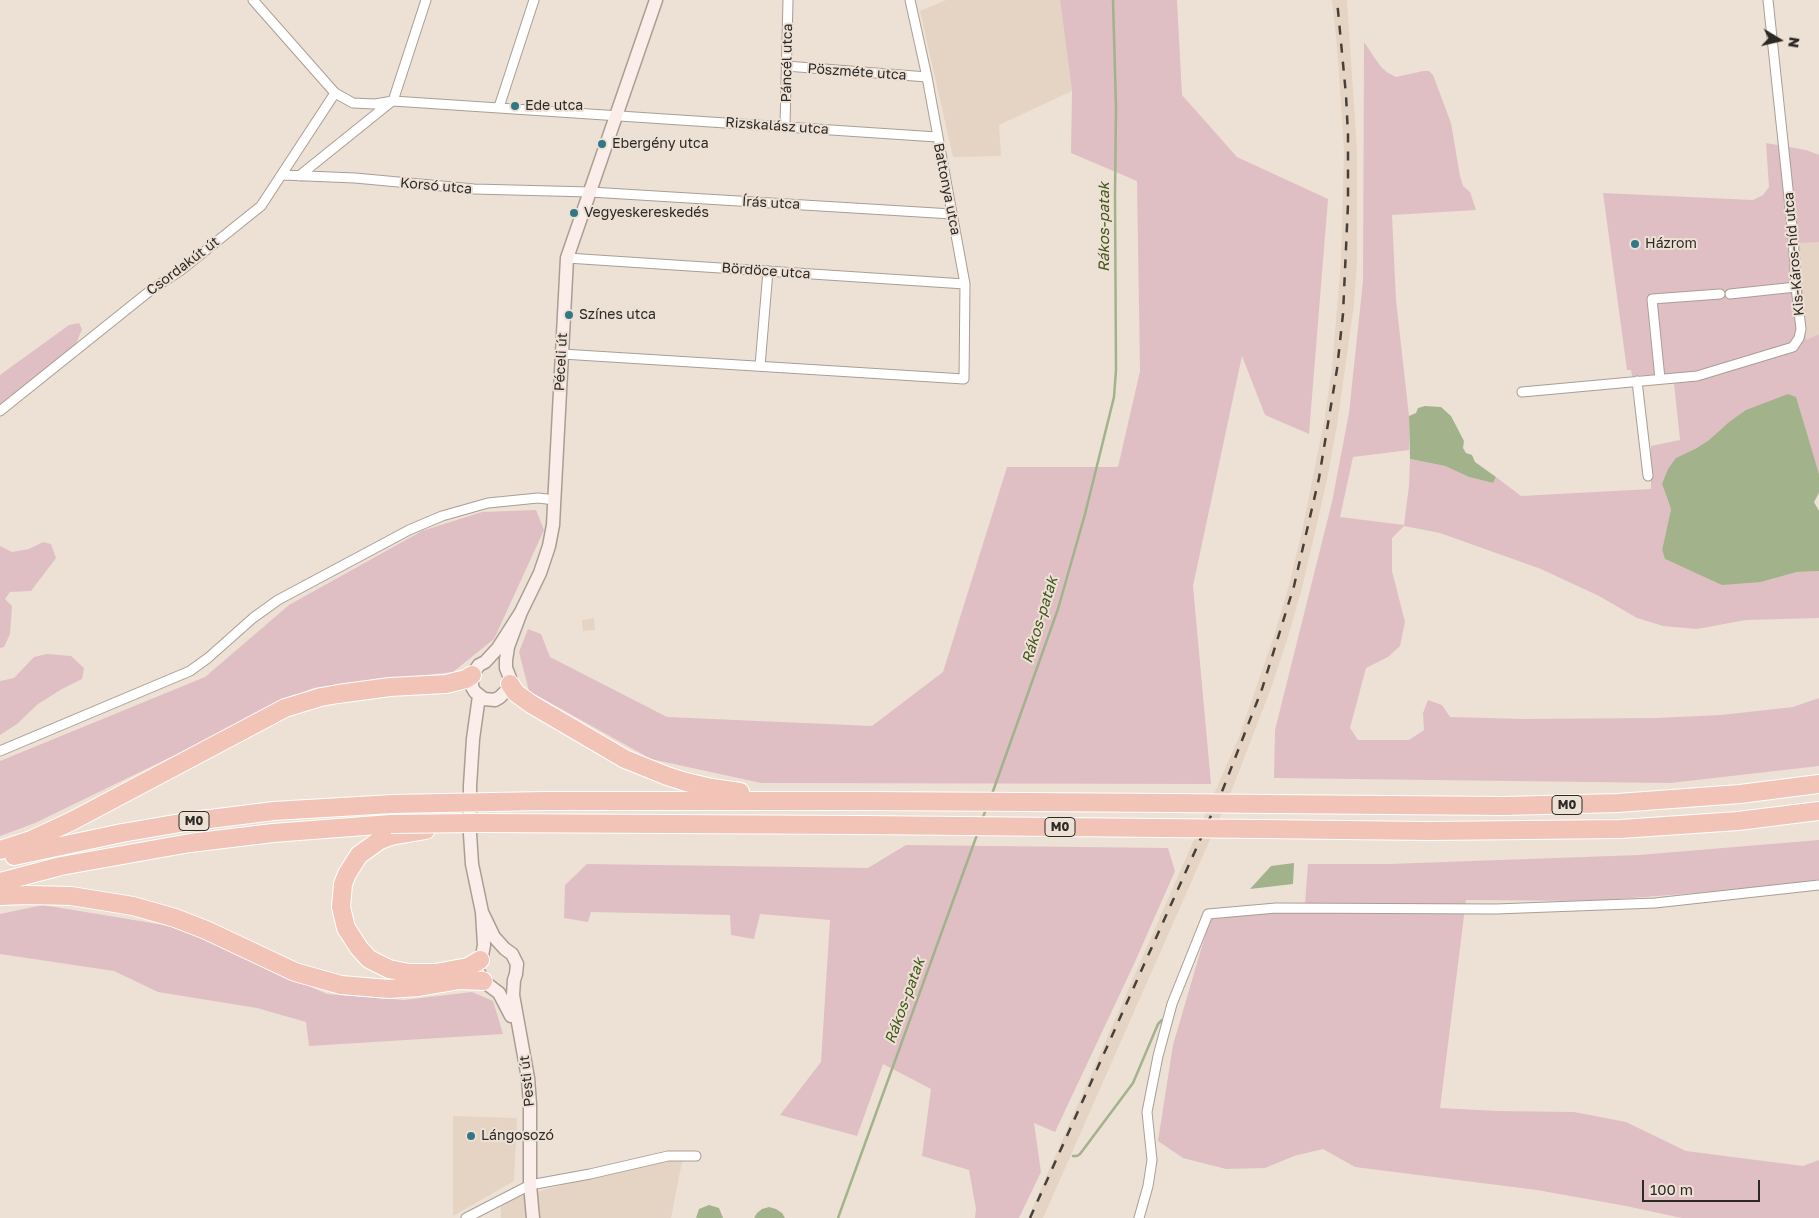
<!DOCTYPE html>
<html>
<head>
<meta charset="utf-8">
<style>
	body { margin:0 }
	#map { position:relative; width:1819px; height:1218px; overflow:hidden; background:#ede1d6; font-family:"Golos Text",sans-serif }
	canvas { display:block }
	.north { position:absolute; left:1754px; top:15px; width:50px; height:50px; -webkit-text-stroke:4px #ede1d6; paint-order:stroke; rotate:99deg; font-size:14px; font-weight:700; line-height:20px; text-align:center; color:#2d2925 }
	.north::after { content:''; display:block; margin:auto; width:18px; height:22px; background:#2d2925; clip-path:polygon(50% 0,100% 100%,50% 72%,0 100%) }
	.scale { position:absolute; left:1642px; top:1180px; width:118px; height:22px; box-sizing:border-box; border:2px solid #2d2925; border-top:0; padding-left:6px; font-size:15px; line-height:18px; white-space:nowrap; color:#2d2925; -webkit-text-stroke:4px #ede1d6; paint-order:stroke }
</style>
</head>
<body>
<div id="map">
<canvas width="1819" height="1218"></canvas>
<div class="north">N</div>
<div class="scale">100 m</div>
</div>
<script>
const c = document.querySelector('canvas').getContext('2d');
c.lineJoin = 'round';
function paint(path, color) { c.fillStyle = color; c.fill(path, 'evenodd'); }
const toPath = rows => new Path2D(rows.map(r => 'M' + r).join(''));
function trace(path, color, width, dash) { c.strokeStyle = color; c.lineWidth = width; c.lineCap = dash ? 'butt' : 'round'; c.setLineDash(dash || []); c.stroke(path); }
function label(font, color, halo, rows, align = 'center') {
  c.font = font + ' "Golos Text",sans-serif'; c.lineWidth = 4; c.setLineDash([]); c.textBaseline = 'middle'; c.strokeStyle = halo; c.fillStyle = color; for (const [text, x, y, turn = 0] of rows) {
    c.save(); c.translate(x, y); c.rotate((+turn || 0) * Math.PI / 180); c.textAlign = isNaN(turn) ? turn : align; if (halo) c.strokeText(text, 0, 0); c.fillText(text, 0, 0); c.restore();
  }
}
const built = toPath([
	[946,0,1060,0,1072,91,999,125,1001,156,953,157,920,11],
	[1332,0,1347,0,1357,150,1357,260,1354,305,1337,425,1327,480,1302,588,1287,640,1270,691,1231,792,1043,1218,1028,1218,1239,737,1274,636,1289,585,1302,531,1324,422,1332,368,1341,260,1344,150,1337,46],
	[1800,242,1819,242,1819,334,1806,341],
	[594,618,595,630,583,631,582,620],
	[453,1116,517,1118,514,1181,453,1216],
	[683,1157,671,1218,501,1218,501,1206,516,1197,660,1160]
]);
const green = toPath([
	[1060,0,1177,0,1182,95,1237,157,1328,199,1309,434,1265,415,1242,356,1193,586,1211,784,761,783,651,759,529,691,519,652,528,629,541,634,550,657,667,717,872,726,943,672,1007,467,1118,467,1140,371,1137,181,1071,153,1072,91],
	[1364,42,1381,67,1388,73,1396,77,1423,71,1429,71,1433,75,1451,123,1460,176,1463,186,1470,192,1476,210,1392,215,1396,300,1409,416,1409,450,1353,457,1340,517,1404,525,1409,486,1410,459,1445,466,1469,477,1493,483,1496,477,1521,496,1651,489,1651,446,1680,440,1673,374,1632,376,1631,370,1627,370,1603,193,1753,200,1763,195,1769,187,1766,143,1806,150,1819,155,1819,242,1800,243,1806,340,1819,334,1819,474,1808,441,1729,422,1709,440,1695,449,1662,484,1671,509,1662,550,1665,559,1692,571,1761,582,1797,572,1819,571,1819,618,1746,620,1697,629,1663,626,1637,618,1599,596,1541,569,1440,533,1404,526,1392,538,1392,571,1405,622,1400,646,1388,657,1366,668,1350,728,1358,740,1409,740,1424,730,1423,713,1428,700,1442,705,1450,717,1524,719,1656,718,1721,715,1793,707,1819,698,1819,766,1670,783,1274,778,1275,730,1332,502,1349,413,1363,281],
	[79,323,82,329,76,344,0,409,0,375,69,325],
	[536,510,544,530,494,639,453,672,313,688,35,823,0,836,0,761,205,677,289,605,422,531,482,512],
	[43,542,51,544,56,558,31,591,10,592,5,599,12,606,10,634,4,647,0,648,0,546,12,552,29,549],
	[47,654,71,656,84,668,82,679,62,689,38,704,17,724,0,735,0,681,14,678,34,657],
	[1819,840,1819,879,1773,887,1593,901,1466,900,1440,1108,1498,1111,1574,1112,1626,1122,1686,1151,1803,1166,1819,1160,1819,1218,1682,1218,1626,1206,1537,1190,1355,1167,1323,1149,1294,1156,1265,1168,1226,1169,1183,1158,1158,1141,1173,1045,1212,912,1305,903,1308,864,1389,864,1639,855],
	[906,845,1168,848,1175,871,1134,964,1055,1132,1034,1123,1041,1172,1019,1218,975,1218,976,1209,969,1170,922,1156,931,1089,883,1064,857,1136,780,1115,821,1062,830,920,760,914,754,939,731,935,730,915,591,912,588,922,564,918,565,885,587,864,868,868],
	[43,905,176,927,327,994,404,1000,472,992,493,1001,503,1034,309,1046,306,1022,257,1008,158,992,114,971,0,954,0,914]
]);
const water = toPath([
	[1788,394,1796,397,1819,474,1819,493,1814,502,1819,511,1819,571,1797,572,1761,582,1722,585,1665,559,1662,550,1671,509,1662,484,1668,469,1676,458,1695,449,1709,440,1729,422,1746,410],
	[1425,406,1441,407,1451,416,1464,441,1463,448,1466,453,1472,455,1475,462,1496,477,1493,483,1469,477,1445,466,1410,459,1409,416,1416,413,1418,408],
	[1294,863,1293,884,1250,889,1271,866],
	[709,1205,719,1208,723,1218,696,1218,699,1209],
	[769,1207,776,1209,782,1213,785,1218,754,1218,757,1213,762,1209]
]);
const stream = toPath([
	[992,794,1058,609,1085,514,1114,397,1116,370,1115,193,1116,107,1113,0],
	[982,820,986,809],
	[1073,1156,1077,1156,1080,1154,1133,1083,1158,1024,1162,1020],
	[838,1218,978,832]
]);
const street = toPath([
	[253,0,335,93,353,103,375,104,393,101,937,137],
	[786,66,927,77],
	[393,101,426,0],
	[499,107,534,0],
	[785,126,788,0],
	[283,175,355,178,474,189,590,192,952,214],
	[299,176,391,102],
	[567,258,965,284],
	[1730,294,1796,287],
	[562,354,964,379,965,284,927,77,910,0],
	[760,366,768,271],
	[1660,379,1652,299,1720,294],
	[1637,381,1648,476],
	[1522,392,1697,376,1793,347,1799,338,1801,329,1796,287,1793,236,1768,0],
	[0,411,151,290,180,271,261,206,335,93],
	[0,751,190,671,208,658,253,618,278,600,409,530,442,516,488,503,538,498,555,500],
	[466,1218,530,1185,590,1174,668,1156,696,1156],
	[1139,1218,1148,1186,1152,1160,1147,1112,1158,1056,1172,1004,1208,914,1276,908,1496,909,1655,903,1819,885]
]);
const secondary = toPath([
	[521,612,498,648,485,662,479,665,472,675,472,687,475,692,484,699,495,700,500,697,508,689,510,678,506,668,506,660,508,647,521,612,540,573,549,546,553,525,567,258,656,0],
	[479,696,473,739,470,786,470,834,472,864,482,912,484,945,482,956],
	[482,912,494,937,505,949,512,954,517,964,516,974,514,980,513,995,528,1078,530,1104,530,1185,533,1218],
	[479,973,483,981,499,993,511,1016]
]);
const highway = toPath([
	[510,684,516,693,531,704,625,759,667,776,686,782,712,788,740,792],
	[545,801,871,801,1174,803],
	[1269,804,1505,806,1618,803,1740,794,1819,784],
	[476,823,862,825],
	[1259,829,1429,831,1621,829,1738,821,1819,811],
	[426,830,391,836,380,840,359,855,347,874,343,884,341,907,346,928,359,948,369,959,389,969,409,973,435,973,468,967,480,960],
	[0,850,31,840,72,821,285,708,321,697,338,694,390,687,446,684,466,679,472,675],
	[14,856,122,833,186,822,274,811,392,804],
	[0,882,61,866,190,843,273,833,391,824],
	[0,896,28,895,71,896,133,906,175,918,206,930,295,972,341,985,389,989,419,987,460,980,483,981]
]);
const rail = toPath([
	[1030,1218,1223,789,1262,689,1294,586,1319,478,1337,369,1343,314,1348,204,1348,135,1346,95,1337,0]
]);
const highwayBridge = toPath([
	[1174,803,1269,804],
	[392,804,545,801],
	[391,824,476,823],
	[862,825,1259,829]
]);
const markers = [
	[515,106,5,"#327786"],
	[602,144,5,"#327786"],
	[574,213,5,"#327786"],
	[1635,244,5,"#327786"],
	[569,315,5,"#327786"],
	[471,1136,5,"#327786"]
];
const shields = [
	[1567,805,30],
	[194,821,30],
	[1060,827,30]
];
const shieldNames = [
	["M0",1567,805],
	["M0",194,821],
	["M0",1060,827]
];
const streetNames = [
	["Páncél utca",787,63,-89],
	["Pöszméte utca",857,72,4],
	["Rizskalász utca",777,126,4],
	["Korsó utca",436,186,5],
	["Battonya utca",947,189,79],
	["Írás utca",771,203,3],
	["Kis-Káros-híd utca",1794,254,-95],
	["Csordakút út",183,266,-37],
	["Bördöce utca",766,271,4],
	["Péceli út",561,362,-87],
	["Pesti út",527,1081,-96]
];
const poiNames = [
	["Ede utca",525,106],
	["Ebergény utca",612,144],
	["Vegyeskereskedés",584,213],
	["Házrom",1645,244],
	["Színes utca",579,315],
	["Lángosozó",481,1136]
];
const waterNames = [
	["Rákos-patak",1104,227,-90],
	["Rákos-patak",1040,620,-73],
	["Rákos-patak",905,1001,-70]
];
paint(built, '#e5d4c3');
paint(green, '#dfbfc4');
paint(water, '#a2b38b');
trace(stream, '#a2b38b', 2.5);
trace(street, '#a99e94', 11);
trace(secondary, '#a99e94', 15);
trace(highway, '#fff', 20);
trace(street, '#fff', 9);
trace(secondary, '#fbede9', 12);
trace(highway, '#f2c4b7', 18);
trace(rail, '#46403c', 2.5, [9, 9]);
trace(highwayBridge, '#fff', 20, []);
trace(highwayBridge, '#f2c4b7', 18);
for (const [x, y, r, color] of markers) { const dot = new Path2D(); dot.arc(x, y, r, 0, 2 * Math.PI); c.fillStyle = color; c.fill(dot); trace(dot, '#ede1d6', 2); }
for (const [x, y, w] of shields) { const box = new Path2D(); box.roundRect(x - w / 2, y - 9.5, w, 19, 4); c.fillStyle = '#ede1d6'; c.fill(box); trace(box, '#2d2925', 1); }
label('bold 12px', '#2d2925', null, shieldNames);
label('14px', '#2d2925', '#ede1d6', streetNames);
label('14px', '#2d2925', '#ede1d6', poiNames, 'left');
label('italic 15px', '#43571b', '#ede1d6', waterNames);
</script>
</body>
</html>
